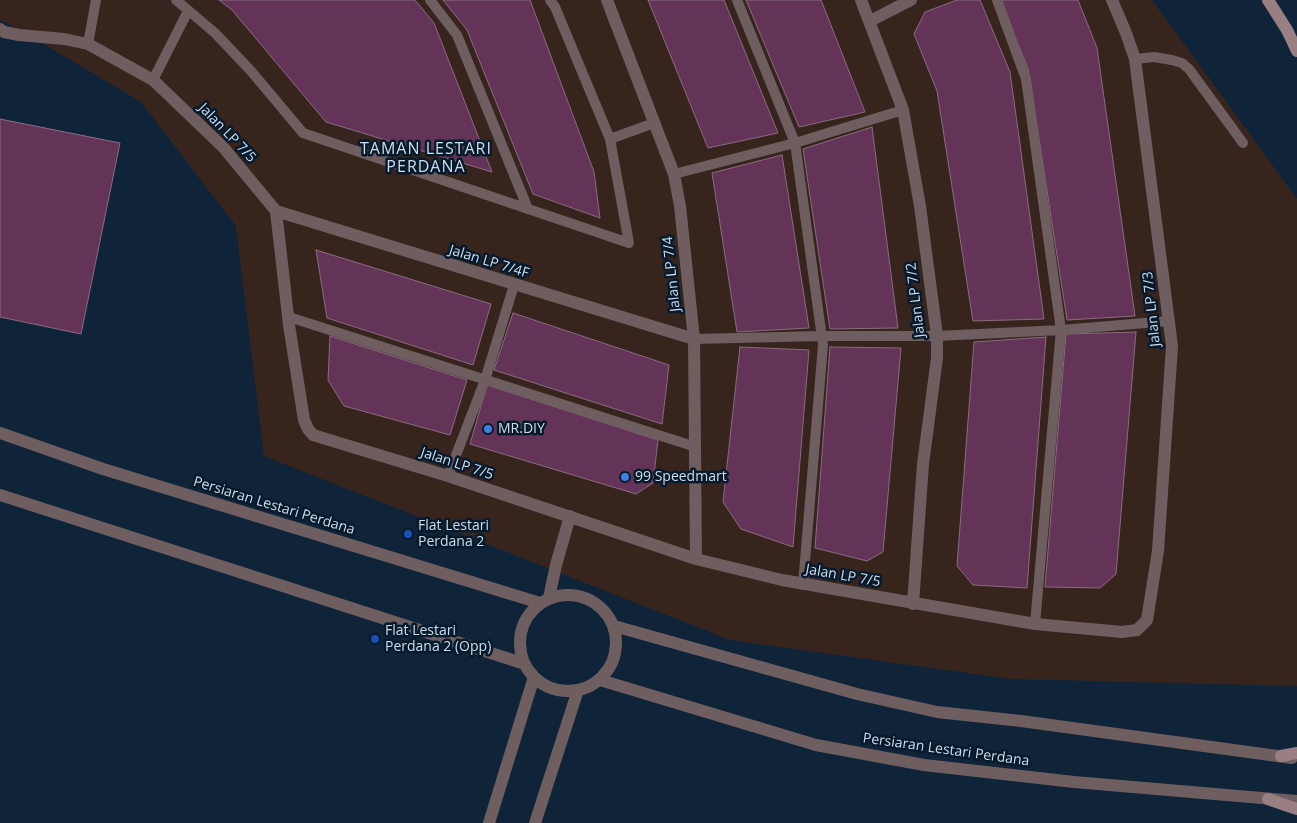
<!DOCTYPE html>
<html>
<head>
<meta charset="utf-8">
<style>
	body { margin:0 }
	canvas { display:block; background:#102439 }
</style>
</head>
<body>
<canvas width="1297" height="823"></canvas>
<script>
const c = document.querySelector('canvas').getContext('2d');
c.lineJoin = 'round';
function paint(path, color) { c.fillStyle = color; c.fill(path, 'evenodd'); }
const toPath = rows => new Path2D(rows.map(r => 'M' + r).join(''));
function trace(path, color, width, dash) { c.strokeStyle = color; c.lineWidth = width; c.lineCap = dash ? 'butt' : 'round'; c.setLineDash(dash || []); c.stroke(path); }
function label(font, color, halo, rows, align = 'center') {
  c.font = font + ' "Open Sans",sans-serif'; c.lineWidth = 5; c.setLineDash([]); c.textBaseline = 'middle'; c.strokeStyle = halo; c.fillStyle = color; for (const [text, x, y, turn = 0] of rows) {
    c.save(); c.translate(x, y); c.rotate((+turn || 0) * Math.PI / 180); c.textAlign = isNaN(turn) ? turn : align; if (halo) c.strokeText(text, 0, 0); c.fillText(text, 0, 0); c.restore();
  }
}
const commercial = toPath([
	[0,0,1152,0,1297,199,1297,686,1011,679,730,640,264,456,236,226,141,102,29,35,0,20]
]);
const building = toPath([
	[219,0,415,0,434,23,492,172,326,122,232,10,219,0],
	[443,0,530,0,594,172,600,218,533,194,467,30,443,0],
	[648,0,724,0,778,133,708,148,648,0],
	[746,0,821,0,865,112,799,127,746,0],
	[957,0,980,0,1010,72,1044,319,973,321,937,91,914,34,925,12,957,0],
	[999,0,1078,0,1097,48,1135,316,1067,320,1028,68,999,0],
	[0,119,120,143,81,334,0,317,0,119],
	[872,127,898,328,830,329,803,149,872,127],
	[782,155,809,328,737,332,712,173,782,155],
	[316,250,491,304,473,365,327,318,316,250],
	[513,313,669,365,662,424,494,370,513,313],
	[1136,332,1116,574,1100,588,1045,587,1066,334,1136,332],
	[330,336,467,380,450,435,344,406,328,380,330,336],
	[1046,337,1027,588,973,585,957,566,974,342,1046,337],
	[740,347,809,350,793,547,741,529,723,502,740,347],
	[830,347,901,348,883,552,867,561,815,548,830,347],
	[487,385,658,440,653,483,636,494,470,444,487,385]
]);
const service = toPath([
	[176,0,215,33,251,71,303,133,629,243,610,139,555,7,550,0],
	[430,0,457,35,528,209],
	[737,0,795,143,823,345,803,585],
	[997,0,1026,79,1061,330,1035,624],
	[88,44,96,0],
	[1135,59,1154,57,1172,60,1182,63,1189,69,1243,143],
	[153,80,188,11],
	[610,139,654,123],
	[674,174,795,143,903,110],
	[289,317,696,447],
	[694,339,822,336,937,336,1061,330,1169,321],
	[448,476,485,380,514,285]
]);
const minor = toPath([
	[607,0,674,174,680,206,694,339,696,559],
	[861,0,903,110,920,206,937,336,937,358,923,464,913,604],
	[870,21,911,0],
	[0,29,4,32,19,35,64,39,88,44,153,80,223,147,276,211,289,325,304,420,308,429,313,435,448,476,696,559,782,580,1035,624,1122,632,1137,630,1147,620,1158,551,1172,346,1135,59,1126,33,1112,0],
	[276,211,694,339],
	[549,598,556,565,570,516]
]);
const tertiary = toPath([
	[0,433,103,469,540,603],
	[0,495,525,664],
	'520 643a48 48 0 1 1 96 0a48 48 0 1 1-96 0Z',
	[614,626,857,694,937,712,1021,721,1292,758],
	[600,680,816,745,924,765,1074,782,1297,801],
	[489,823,534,677],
	[535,823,578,690]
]);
const secondary = toPath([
	[1268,0,1287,30,1297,51],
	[1281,756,1297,753],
	[1268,799,1297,809]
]);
const markers = [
	[488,429,5,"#3f7fe0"],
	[625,477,5,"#3f7fe0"],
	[408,534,5,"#1a4fb4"],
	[375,639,5,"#1a4fb4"]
];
const streetNames = [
	["Jalan LP 7/5",227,133,46],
	["Jalan LP 7/4F",489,262,17],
	["Jalan LP 7/4",672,274,-96],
	["Jalan LP 7/2",916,300,-97],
	["Jalan LP 7/3",1152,309,-96],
	["Jalan LP 7/5",457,464,18],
	["Persiaran Lestari Perdana",274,506,17],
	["Jalan LP 7/5",843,576,10],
	["Persiaran Lestari Perdana",946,750,8]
];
const poiNames = [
	["MR.DIY",498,429],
	["99 Speedmart",635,477],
	["Flat Lestari",418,526],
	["Perdana 2",418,542],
	["Flat Lestari",385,631],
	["Perdana 2 (Opp)",385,647]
];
const quarterNames = [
	["TAMAN LESTARI",426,149],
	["PERDANA",426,167]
];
paint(commercial, '#37251d');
paint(building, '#633457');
trace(building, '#896c80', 1);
trace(service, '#6e5e5f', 10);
trace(minor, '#6e5e5f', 12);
trace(tertiary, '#6e5e5f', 12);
trace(secondary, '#997f81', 12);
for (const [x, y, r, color] of markers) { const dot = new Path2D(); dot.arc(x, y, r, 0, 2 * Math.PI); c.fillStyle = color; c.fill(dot); trace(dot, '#061a2e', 2); }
label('14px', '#d0dcea', '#061a2e', streetNames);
label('14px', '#d0dcea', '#061a2e', poiNames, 'left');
c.letterSpacing = '1px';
label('16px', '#d0dcea', '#061a2e', quarterNames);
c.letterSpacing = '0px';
</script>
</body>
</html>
